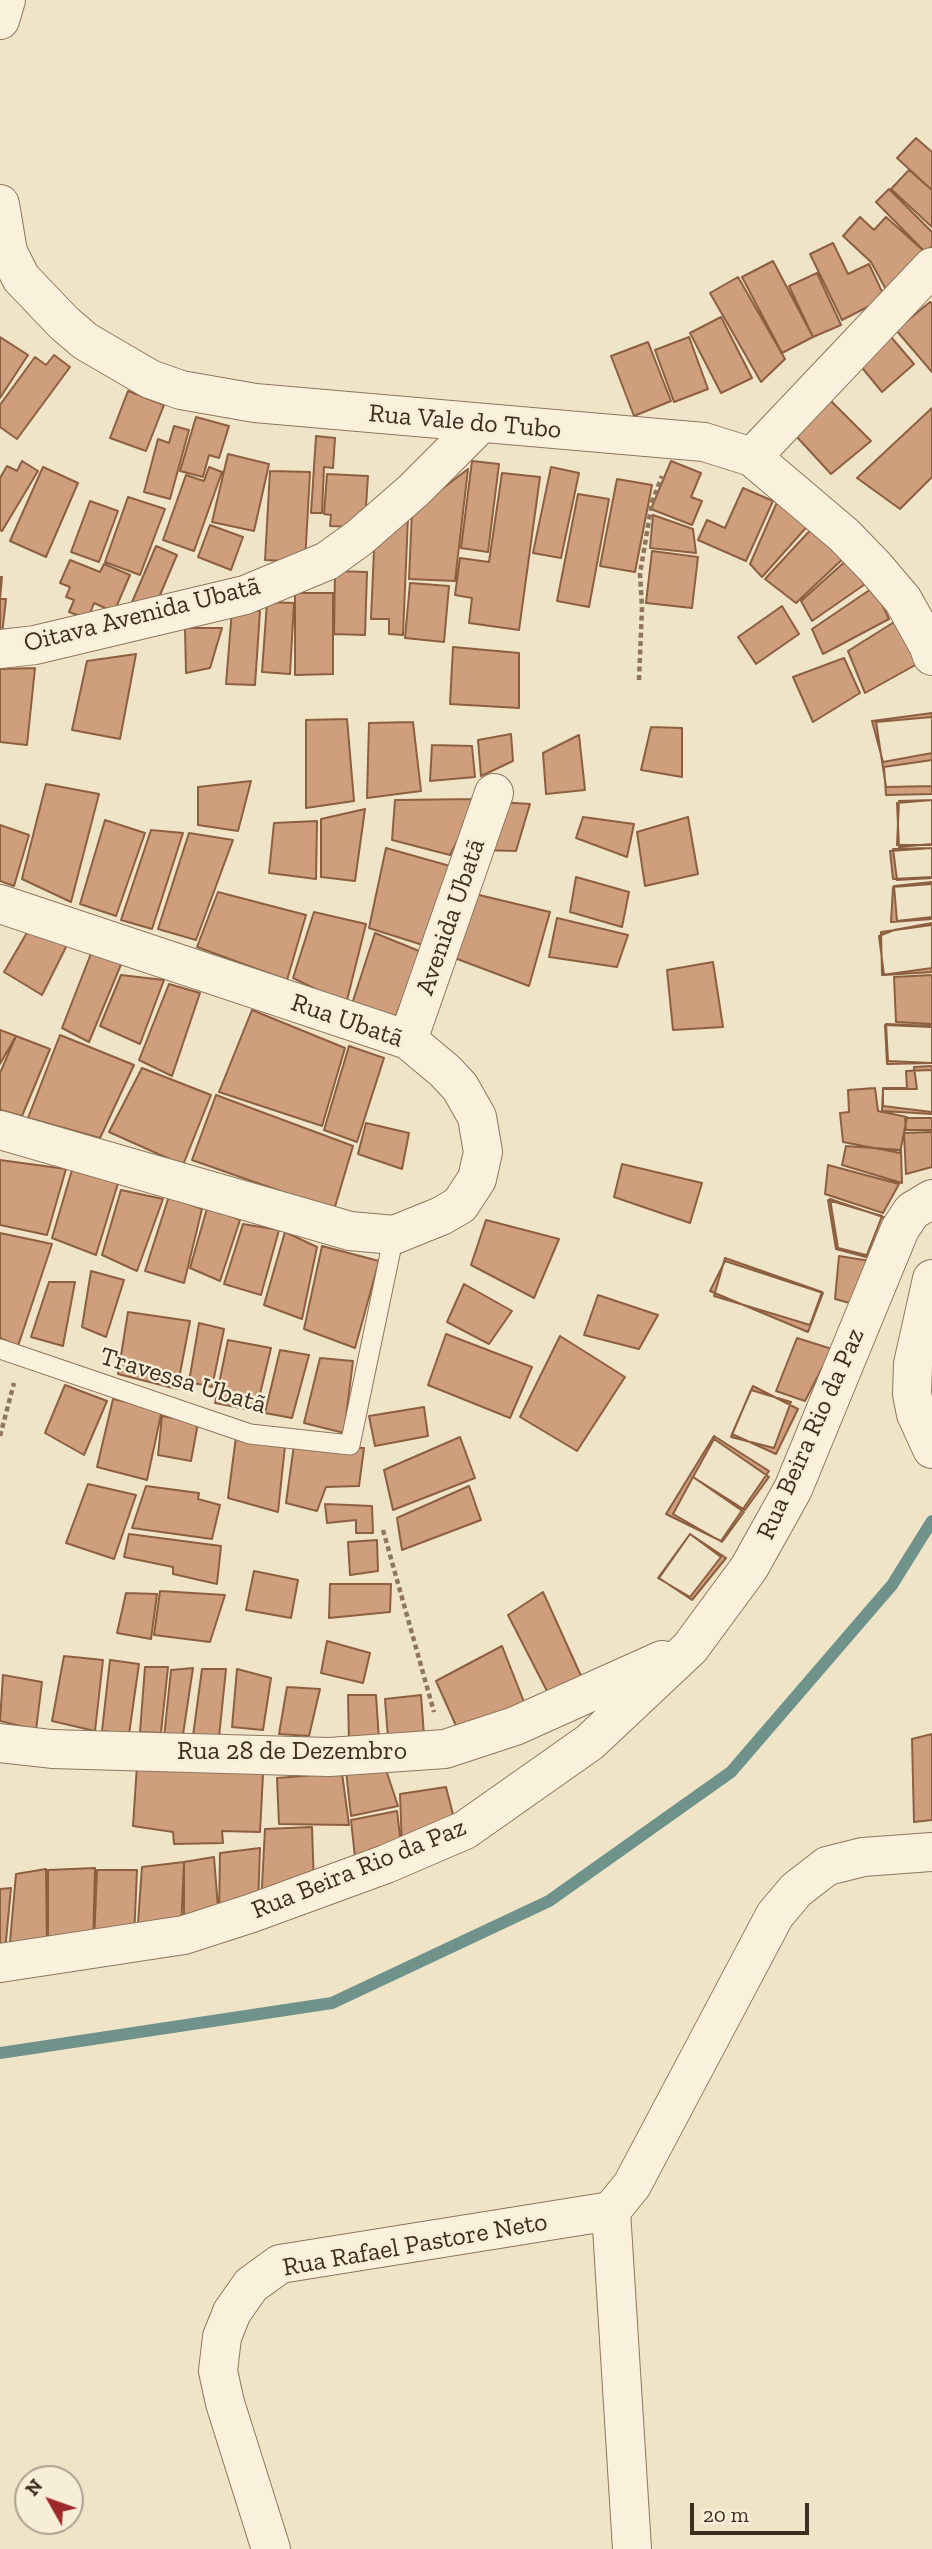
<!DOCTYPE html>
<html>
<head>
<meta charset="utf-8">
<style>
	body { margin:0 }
	#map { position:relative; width:932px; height:2549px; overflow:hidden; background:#f0e4c8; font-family:"Zilla Slab",serif }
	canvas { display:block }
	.north { position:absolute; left:14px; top:2465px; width:70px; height:70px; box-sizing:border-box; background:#f7eed8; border:2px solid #ada18e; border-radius:50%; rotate:310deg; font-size:19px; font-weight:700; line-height:28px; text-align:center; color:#3d2e20 }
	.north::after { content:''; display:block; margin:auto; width:24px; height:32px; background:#9e2a2b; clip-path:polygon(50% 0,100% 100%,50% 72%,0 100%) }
	.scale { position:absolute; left:690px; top:2503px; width:119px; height:32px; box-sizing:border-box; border:4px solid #3d2e20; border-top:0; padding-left:9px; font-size:21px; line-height:24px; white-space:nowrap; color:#3d2e20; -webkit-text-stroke:5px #f7eed8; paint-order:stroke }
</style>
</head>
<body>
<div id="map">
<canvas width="932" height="2549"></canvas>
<div class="north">N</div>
<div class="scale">20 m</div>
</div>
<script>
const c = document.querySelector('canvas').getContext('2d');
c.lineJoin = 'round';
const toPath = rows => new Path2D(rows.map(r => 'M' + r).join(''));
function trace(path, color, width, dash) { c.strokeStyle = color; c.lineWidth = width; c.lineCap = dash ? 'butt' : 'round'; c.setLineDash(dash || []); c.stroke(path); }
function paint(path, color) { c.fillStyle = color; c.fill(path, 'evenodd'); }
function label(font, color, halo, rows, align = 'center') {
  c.font = font + ' "Zilla Slab",serif'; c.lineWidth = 5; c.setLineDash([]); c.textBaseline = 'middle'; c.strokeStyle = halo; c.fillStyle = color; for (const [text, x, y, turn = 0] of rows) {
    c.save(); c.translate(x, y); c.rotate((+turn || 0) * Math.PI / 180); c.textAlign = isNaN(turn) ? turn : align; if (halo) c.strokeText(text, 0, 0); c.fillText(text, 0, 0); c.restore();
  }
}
const stream = toPath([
	[0,2053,332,2003,549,1901,731,1772,892,1585,932,1521]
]);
const building = toPath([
	[916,138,932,152,932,190,897,158,916,138],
	[909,170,932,190,932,227,891,189,909,170],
	[889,189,932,232,932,246,926,253,876,202,889,189],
	[860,217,874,230,886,217,926,253,889,295,871,262,843,236,860,217],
	[833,243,848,274,869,264,885,298,842,320,810,254,833,243],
	[773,261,813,337,782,353,742,277,773,261],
	[817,273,841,325,813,337,789,286,817,273],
	[738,277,785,359,761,382,710,293,738,277],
	[930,302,932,304,932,372,896,330,930,302],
	[721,317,752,378,721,393,690,333,721,317],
	[0,337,28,355,0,398,0,337],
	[689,337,708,389,674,402,655,350,689,337],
	[891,337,914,364,882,392,859,364,891,337],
	[648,342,671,401,634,416,611,356,648,342],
	[54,355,70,367,17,439,0,427,0,405,35,357,46,365,54,355],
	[128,391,164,405,146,451,110,438,128,391],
	[828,398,871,441,831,474,797,437,828,398],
	[932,408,932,477,900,509,857,478,932,408],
	[196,417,229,426,219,458,209,455,203,477,180,471,196,417],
	[174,426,189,430,170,499,144,492,158,439,169,443,174,426],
	[316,436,335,438,333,468,324,467,322,513,311,513,316,436],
	[228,454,269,464,254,531,212,522,228,454],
	[22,461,38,471,2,531,0,530,0,478,7,466,17,471,22,461],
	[472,461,499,464,488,552,461,548,472,461],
	[671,461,701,473,691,497,702,501,692,525,651,509,671,461],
	[43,467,78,483,46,557,10,541,43,467],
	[209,467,222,472,194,551,163,540,186,475,204,481,209,467],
	[551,467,579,473,561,558,533,553,551,467],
	[468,469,455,581,409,579,412,512,468,469],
	[270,471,310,472,305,562,265,560,270,471],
	[502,473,540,477,519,630,469,623,472,598,455,595,460,558,489,562,502,473],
	[327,474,368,476,365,521,354,527,330,526,331,515,324,514,327,474],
	[617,479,652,485,635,572,600,566,617,479],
	[743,488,773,501,746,561,698,540,707,520,725,528,743,488],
	[578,494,609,499,589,607,557,601,578,494],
	[128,497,165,509,140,575,105,562,128,497],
	[778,500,812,521,762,577,750,564,778,500],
	[90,501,118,511,99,562,71,552,90,501],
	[653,515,693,529,696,553,650,548,653,515],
	[408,517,403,635,389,634,389,619,371,619,374,550,408,517],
	[210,525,243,537,231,570,198,557,210,525],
	[815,525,848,554,796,603,765,579,815,525],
	[156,546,177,555,151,616,130,607,156,546],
	[652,551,698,557,692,608,646,603,652,551],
	[849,558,871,580,812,621,801,601,849,558],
	[70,560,100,572,104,564,130,575,114,612,94,603,88,619,69,612,74,600,66,597,70,587,60,583,70,560],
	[335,571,367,572,365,635,334,634,335,571],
	[0,577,2,577,0,599,6,599,1,643,0,643,0,577],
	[410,583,449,586,444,642,405,638,410,583],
	[874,587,889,619,823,654,812,629,874,587],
	[295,593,333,593,333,674,295,675,295,593],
	[267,602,294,603,290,674,262,672,267,602],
	[782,606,799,634,756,664,738,637,782,606],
	[232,610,260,611,255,685,226,684,232,610],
	[899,619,919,663,865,693,848,651,899,619],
	[185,628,222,628,210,668,186,673,185,628],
	[453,647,519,653,519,708,450,704,453,647],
	[136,654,120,739,72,730,87,661,136,654],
	[844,658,860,693,813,722,793,677,844,658],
	[35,668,27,745,0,742,0,669,35,668],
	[932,713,932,753,883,762,872,721,932,713],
	[932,717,932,786,886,787,876,722,932,717],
	[347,719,354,801,306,808,306,720,347,719],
	[413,722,421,791,367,798,369,723,413,722],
	[651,727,682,728,682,777,641,770,651,727],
	[511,734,513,761,481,776,478,740,511,734],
	[579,735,585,790,546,794,543,753,579,735],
	[432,745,472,746,475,777,430,781,432,745],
	[932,760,932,794,886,795,884,767,932,760],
	[251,781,238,831,198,825,198,787,251,781],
	[46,784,99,794,71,902,22,879,46,784],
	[479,799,450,855,392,840,395,800,479,799],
	[932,800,932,845,897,845,899,801,932,800],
	[932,800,932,844,899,847,897,803,932,800],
	[499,802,530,804,516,851,480,850,499,802],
	[365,809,355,881,321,877,321,819,365,809],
	[583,817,634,824,627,857,576,838,583,817],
	[688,817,698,874,645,886,637,832,688,817],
	[105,820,145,833,116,916,80,904,105,820],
	[317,821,316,879,269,873,274,823,317,821],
	[0,825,29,835,14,886,0,881,0,825],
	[151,830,183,833,152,929,121,920,151,830],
	[189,833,233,840,196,940,158,929,189,833],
	[386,848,450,866,426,946,369,928,386,848],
	[932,848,932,878,897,880,893,849,932,848],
	[932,848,932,877,893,879,890,851,932,848],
	[576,877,629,892,622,927,570,912,576,877],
	[932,882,932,917,897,921,894,886,932,882],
	[932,884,932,919,891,922,893,887,932,884],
	[218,892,306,915,287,980,197,947,218,892],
	[475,894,550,912,529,986,452,957,475,894],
	[314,912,366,924,346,1004,293,978,314,912],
	[557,918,628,935,617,967,549,957,557,918],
	[932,923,932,972,884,975,879,936,894,930,932,923],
	[932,925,932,968,882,975,881,932,932,925],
	[28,931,67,945,42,995,4,972,28,931],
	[375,933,424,953,395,1018,351,1007,375,933],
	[92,951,122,962,89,1042,62,1028,92,951],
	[713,962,723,1027,673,1030,667,970,713,962],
	[121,975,164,980,140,1044,100,1026,121,975],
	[932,975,932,1024,896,1022,894,977,932,975],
	[169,984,200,993,172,1076,139,1060,169,984],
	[252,1010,345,1048,322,1126,219,1092,252,1010],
	[886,1024,932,1026,932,1063,888,1061,886,1024],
	[885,1025,932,1027,932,1063,887,1064,885,1025],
	[0,1030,16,1036,0,1064,0,1030],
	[60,1035,134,1065,100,1138,28,1118,60,1035],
	[16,1036,50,1049,22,1116,0,1110,0,1073,16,1036],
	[349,1046,384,1058,357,1142,324,1130,349,1046],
	[932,1066,932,1114,882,1111,883,1089,917,1089,914,1067,932,1066],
	[142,1068,211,1095,183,1165,109,1132,142,1068],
	[932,1070,932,1112,883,1106,883,1088,907,1088,906,1071,932,1070],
	[875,1088,878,1111,907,1117,900,1153,843,1142,840,1113,849,1112,848,1090,875,1088],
	[216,1095,353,1146,334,1210,192,1160,216,1095],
	[905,1118,932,1118,932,1130,906,1130,905,1118],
	[366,1123,409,1133,402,1169,358,1154,366,1123],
	[932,1132,932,1167,906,1174,904,1133,932,1132],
	[846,1146,901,1150,902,1183,842,1165,846,1146],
	[0,1160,66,1169,47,1235,0,1225,0,1160],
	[622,1164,702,1183,690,1223,614,1197,622,1164],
	[828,1165,899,1184,883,1213,825,1194,828,1165],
	[72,1170,119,1180,96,1255,52,1238,72,1170],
	[121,1190,163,1199,137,1271,102,1255,121,1190],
	[169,1196,202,1209,184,1283,145,1271,169,1196],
	[830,1199,886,1218,870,1256,838,1248,830,1199],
	[828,1200,882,1216,866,1257,836,1249,828,1200],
	[208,1205,240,1220,220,1281,190,1268,208,1205],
	[486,1220,559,1239,534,1298,471,1265,486,1220],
	[243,1224,279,1230,261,1295,224,1284,243,1224],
	[285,1232,317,1247,302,1319,264,1305,285,1232],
	[0,1233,52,1244,18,1346,0,1338,0,1233],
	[322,1246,379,1261,355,1348,304,1329,322,1246],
	[839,1256,870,1261,861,1306,835,1299,839,1256],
	[725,1258,822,1292,810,1325,714,1296,725,1258],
	[725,1261,823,1293,808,1332,710,1291,725,1261],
	[91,1271,124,1280,106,1337,82,1327,91,1271],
	[49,1282,75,1282,63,1346,31,1337,49,1282],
	[464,1284,512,1311,489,1344,447,1322,464,1284],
	[598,1295,658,1315,639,1349,584,1335,598,1295],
	[128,1312,190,1321,177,1389,118,1374,128,1312],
	[199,1323,224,1329,212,1387,189,1382,199,1323],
	[446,1334,532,1367,510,1418,428,1385,446,1334],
	[560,1336,625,1377,577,1451,520,1417,560,1336],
	[797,1338,832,1349,805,1401,776,1391,797,1338],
	[228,1340,271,1348,256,1411,215,1403,228,1340],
	[280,1350,309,1355,292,1418,265,1413,280,1350],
	[320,1358,353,1361,344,1433,304,1423,320,1358],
	[65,1385,107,1401,84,1455,45,1433,65,1385],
	[753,1386,798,1409,776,1454,732,1434,753,1386],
	[751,1390,791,1402,774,1448,731,1437,751,1390],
	[113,1399,162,1410,147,1480,97,1467,113,1399],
	[424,1407,428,1436,375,1446,369,1416,424,1407],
	[162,1416,198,1423,191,1461,158,1455,162,1416],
	[714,1436,769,1471,721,1541,666,1514,714,1436],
	[236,1437,285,1446,278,1512,228,1498,236,1437],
	[460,1437,475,1478,393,1510,384,1470,460,1437],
	[714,1439,769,1477,745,1510,693,1477,714,1439],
	[294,1445,364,1448,359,1486,326,1487,317,1511,286,1503,294,1445],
	[693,1477,744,1512,722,1542,673,1514,693,1477],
	[88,1484,136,1495,114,1559,66,1543,88,1484],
	[146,1486,199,1493,198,1499,220,1505,212,1539,132,1528,146,1486],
	[469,1486,481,1520,402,1550,397,1518,469,1486],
	[325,1504,372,1506,373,1533,356,1533,356,1520,327,1523,325,1504],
	[129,1534,221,1546,217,1584,173,1574,173,1567,124,1557,129,1534],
	[690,1534,721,1557,690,1597,658,1578,690,1534],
	[690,1534,726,1558,692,1600,659,1578,690,1534],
	[377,1540,378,1571,350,1575,348,1542,377,1540],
	[254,1571,298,1580,291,1618,246,1610,254,1571],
	[330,1584,391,1584,390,1612,329,1618,330,1584],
	[160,1591,225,1595,210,1642,154,1635,160,1591],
	[543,1592,582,1678,548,1693,508,1615,543,1592],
	[126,1593,157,1594,151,1639,117,1633,126,1593],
	[327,1641,370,1653,363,1683,321,1673,327,1641],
	[502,1646,524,1702,458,1730,436,1681,502,1646],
	[64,1656,103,1660,95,1731,52,1721,64,1656],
	[110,1660,139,1664,129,1734,102,1731,110,1660],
	[145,1667,168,1667,161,1733,140,1732,145,1667],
	[193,1668,182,1741,164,1738,171,1670,193,1668],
	[202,1669,226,1669,219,1737,193,1736,202,1669],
	[237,1669,271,1678,263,1730,232,1727,237,1669],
	[3,1675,42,1682,36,1730,0,1721,3,1675],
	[287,1687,320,1689,309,1736,279,1734,287,1687],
	[348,1695,376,1695,379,1740,349,1743,348,1695],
	[421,1695,424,1735,388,1738,385,1699,421,1695],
	[932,1734,932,1820,914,1822,912,1739,932,1734],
	[137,1765,263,1774,260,1832,222,1831,223,1843,174,1844,173,1832,133,1826,137,1765],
	[385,1767,398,1806,351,1816,346,1771,385,1767],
	[342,1773,349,1825,279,1824,277,1778,342,1773],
	[446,1787,457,1830,402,1848,400,1794,446,1787],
	[397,1811,402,1853,356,1867,351,1820,397,1811],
	[312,1827,314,1886,261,1905,265,1829,312,1827],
	[260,1848,258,1906,219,1916,220,1853,260,1848],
	[214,1857,219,1920,184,1931,184,1862,214,1857],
	[184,1862,181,1930,137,1936,142,1867,184,1862],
	[95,1868,93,1947,48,1946,48,1870,95,1868],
	[46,1869,47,1949,9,1953,16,1874,46,1869],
	[97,1870,137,1870,134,1938,94,1943,97,1870],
	[11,1888,5,1951,0,1951,0,1889,11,1888]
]);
const path = toPath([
	[639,680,642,608,640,574,652,502,662,476],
	[0,1436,14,1383],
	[383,1530,434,1712]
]);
const lane = toPath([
	[0,1349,250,1434,350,1445,394,1235]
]);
const street = toPath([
	[0,20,6,0],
	[0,204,8,252,21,278,64,323,85,341,150,379,181,390,255,403,704,442,752,457,844,535,875,567,903,600,928,645,932,656],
	[752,457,932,267],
	[0,649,35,645,245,595,327,561,359,538,414,490,480,424],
	[0,904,408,1040,445,1071,460,1087,477,1117,483,1152,477,1179,460,1205,441,1216,394,1235,350,1231,0,1130],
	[408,1040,494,793],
	[932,1279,913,1364,912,1394,916,1414,932,1449],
	[0,1743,52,1749,329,1757,445,1749,515,1726,662,1660],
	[0,1963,184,1935,252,1913,386,1864,465,1830,590,1742,690,1648,749,1568,793,1489,900,1229,912,1211,932,1199],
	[611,2211,632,2549],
	[271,2549,225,2403,218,2371,222,2337,232,2312,251,2285,280,2264,611,2211,632,2185,775,1915,796,1890,827,1866,863,1857,932,1852]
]);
const streetNames = [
	["Rua Vale do Tubo",465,422,5],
	["Oitava Avenida Ubatã",142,615,-14],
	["Avenida Ubatã",451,917,-71],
	["Rua Ubatã",347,1021,19],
	["Travessa Ubatã",183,1381,17],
	["Rua Beira Rio da Paz",811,1434,-66],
	["Rua 28 de Dezembro",292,1752],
	["Rua Beira Rio da Paz",359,1869,-22],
	["Rua Rafael Pastore Neto",415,2245,-10]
];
trace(stream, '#6f938a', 12);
paint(building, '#cf9f7d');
trace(building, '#8d5f41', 2);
trace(lane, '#8d765c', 21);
trace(street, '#8d765c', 40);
trace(path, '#8d765c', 4.5, [5, 3.5]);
trace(lane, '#faf1dc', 19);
trace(street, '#faf1dc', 38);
label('26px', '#3d2e20', '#f7eed8', streetNames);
</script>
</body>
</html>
